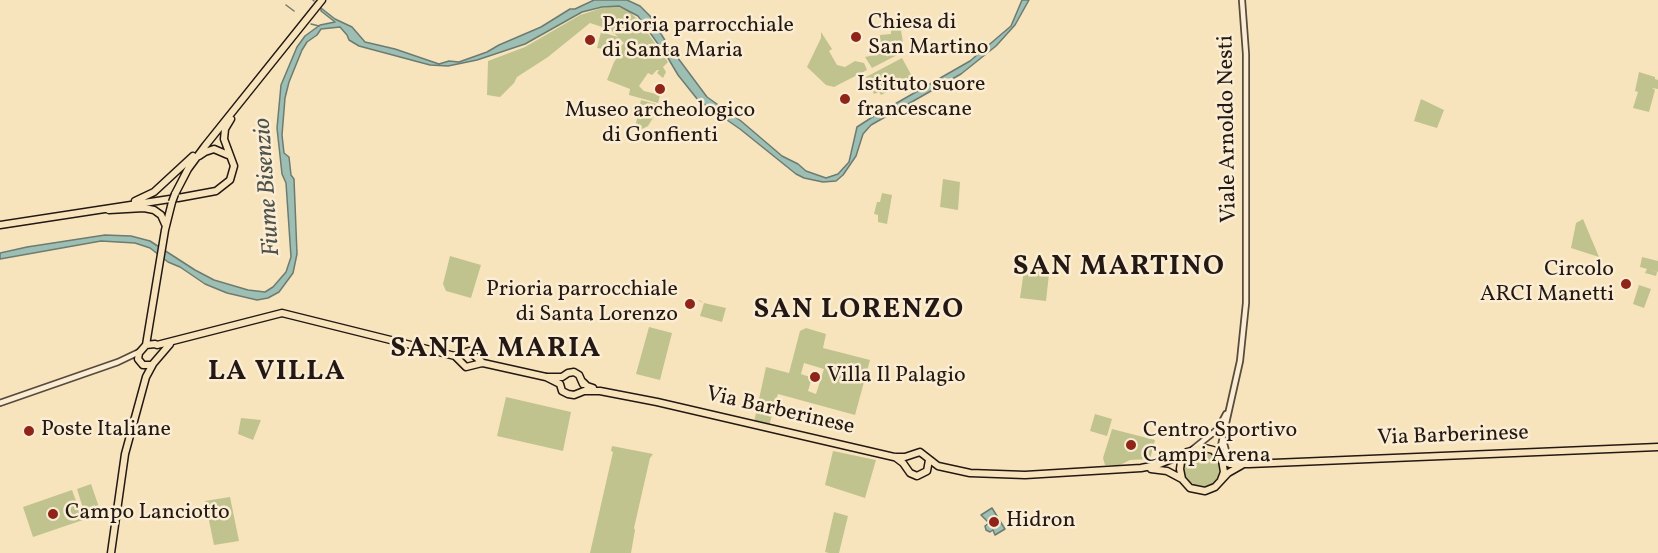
<!DOCTYPE html>
<html>
<head>
<meta charset="utf-8">
<style>
	body { margin:0 }
	canvas { display:block; background:#f7e4bc }
</style>
</head>
<body>
<canvas width="1658" height="553"></canvas>
<script>
const c = document.querySelector('canvas').getContext('2d');
c.lineJoin = 'round';
function paint(path, color) { c.fillStyle = color; c.fill(path, 'evenodd'); }
const toPath = rows => new Path2D(rows.map(r => 'M' + r).join(''));
function trace(path, color, width, dash) { c.strokeStyle = color; c.lineWidth = width; c.lineCap = dash ? 'butt' : 'round'; c.setLineDash(dash || []); c.stroke(path); }
function label(font, color, halo, rows, align = 'center') {
  c.font = font + ' Vollkorn,serif'; c.lineWidth = 5; c.setLineDash([]); c.textBaseline = 'middle'; c.strokeStyle = halo; c.fillStyle = color; for (const [text, x, y, turn = 0] of rows) {
    c.save(); c.translate(x, y); c.rotate((+turn || 0) * Math.PI / 180); c.textAlign = isNaN(turn) ? turn : align; if (halo) c.strokeText(text, 0, 0); c.fillText(text, 0, 0); c.restore();
  }
}
const green = toPath([
	[616,6,630,12,640,22,668,62,663,67,666,72,663,78,657,73,659,70,657,70,652,75,648,73,639,86,644,91,660,95,658,103,629,95,630,89,607,80,614,62,622,51,619,48,624,43,618,38,606,57,603,56,604,49,597,48,601,32,618,37,611,30,590,23,548,57,517,77,514,83,500,97,487,95,488,61,525,47,580,15,602,8],
	[916,16,914,26,912,21,906,23,907,28,901,31,903,42,899,46,899,54,872,68,865,57,888,52,888,50,880,50,880,35,891,34,891,22],
	[821,32,832,49,829,51,837,65,845,67,855,61,864,63,867,70,834,87,826,85,807,67,821,38],
	[902,58,913,78,881,95,879,92,874,94,866,77],
	[1639,72,1655,77,1655,79,1658,80,1658,89,1652,88,1655,90,1649,112,1633,108,1638,92,1635,91],
	[1421,99,1444,110,1437,128,1414,121],
	[641,100,656,104,656,108,653,118,648,126,642,129,635,128],
	[943,179,960,182,958,210,940,207],
	[882,193,892,195,887,224,878,222,878,215,874,214,877,202,880,202],
	[1583,219,1599,257,1571,248,1576,223],
	[450,256,481,265,471,298,446,291,443,284],
	[1642,257,1658,261,1658,272,1648,269,1657,272,1656,276,1645,273,1647,269,1640,267],
	[1024,270,1049,274,1046,301,1020,298],
	[1639,285,1651,289,1644,308,1633,304],
	[699,300,704,303,726,308,722,322,700,316,704,303,699,301],
	[649,327,672,333,660,380,636,374],
	[806,328,826,334,823,348,870,360,855,415,778,394,769,426,754,422,766,367,789,373,800,331],
	[804,363,824,369,816,394,808,391,811,381,815,382,816,379,801,374],
	[506,397,571,412,563,451,497,436],
	[1095,414,1112,419,1107,436,1090,431],
	[241,418,261,420,253,440,238,434],
	[1112,429,1155,440,1150,459,1130,460,1120,465,1105,465,1103,458],
	[612,446,653,454,650,458,634,528,635,530,631,553,590,553,613,452,611,451],
	'1183 469a19 19 0 1 1 38 0a19 19 0 1 1-38 0Z',
	[833,451,876,460,865,498,825,485],
	[91,484,101,513,86,518,77,489],
	[72,490,83,520,33,537,23,507],
	[230,497,239,541,214,545,205,501],
	[834,512,848,516,839,553,829,553,825,552]
]);
const water = toPath([
	[594,0,627,0,640,6,650,16,666,42,707,97,741,121,782,156,798,164,806,171,826,178,838,174,849,162,857,127,874,116,970,61,1011,26,1022,0,1029,0,1015,25,996,46,961,74,871,125,863,134,856,156,843,175,836,181,823,182,804,178,796,174,740,129,698,100,678,75,668,58,638,16,619,6,602,7,582,12,525,44,477,60,448,66,430,65,359,46,349,40,347,35,340,27,321,29,317,35,307,42,302,50,289,82,285,98,282,135,284,153,289,157,291,175,294,179,297,254,293,273,279,292,268,298,257,300,227,293,205,284,180,267,168,262,150,248,135,243,101,241,0,259,0,253,27,247,105,235,131,236,150,241,195,270,214,280,248,290,265,292,273,287,286,272,291,257,286,183,282,174,277,128,281,85,297,47,305,36,320,25,335,22,321,11,321,8,335,19,352,27,365,42,395,49,439,64,449,61,459,62,487,52,499,45,541,27,570,9,575,9,594,0],
	[992,508,1005,529,995,535,993,530,990,532,986,530,985,526,989,523,981,515,992,508]
]);
const stream = toPath([
	[313,0,314,1],
	[286,5,294,11],
	[311,24,319,26]
]);
const minor = toPath([
	[0,403,118,362,139,352],
	[1223,440,1227,454,1240,462],
	[1193,449,1218,429,1226,414],
	[1220,457,1220,450,1240,361,1246,303,1246,54,1242,0]
]);
const major = toPath([
	[199,156,205,152,214,149,228,155],
	[175,194,188,169,205,146,322,0],
	[178,198,216,191,230,180,234,166,224,139,225,129,231,119],
	[135,201,154,192,193,156],
	[109,210,144,208,154,210,161,215,165,224],
	[0,225,170,199],
	[155,344,146,345,139,353,138,359,143,365,152,365,170,344],
	[146,345,165,230,172,202],
	[157,345,282,313,455,356,466,367,482,363],
	[455,356,469,351,483,363,546,377,560,384,562,391,568,394,574,395,584,391,600,391,657,402,894,457,905,457,920,452,938,466,970,473,1025,475,1141,468,1157,465,1201,447,1213,450,1222,460,1224,472,1221,480],
	[547,377,562,377,568,373,574,372,579,375,583,384],
	[583,382,587,386,593,388],
	[895,457,903,463,910,473,917,476,927,471,929,460],
	[1223,461,1230,464,1249,464,1658,447],
	[1151,469,1167,471,1182,479,1190,488,1205,491,1215,487,1228,473,1242,465],
	[1182,479,1180,469,1181,462,1187,452],
	[111,553,125,454,146,377,153,364]
]);
const majorBridge = toPath([
	[172,202,175,194]
]);
const markers = [
	[856,37,6,"#8f2418"],
	[590,40,6,"#8f2418"],
	[660,89,6,"#8f2418"],
	[845,99,6,"#8f2418"],
	[1626,284,6,"#8f2418"],
	[690,304,6,"#8f2418"],
	[815,377,6,"#8f2418"],
	[29,431,6,"#8f2418"],
	[1131,445,6,"#8f2418"],
	[53,514,6,"#8f2418"],
	[994,522,6,"#8f2418"]
];
const poiNames = [
	["Chiesa di",868,24],
	["San Martino",868,49],
	["Prioria parrocchiale",602,27],
	["di Santa Maria",602,52],
	["Istituto suore",857,86],
	["francescane",857,111],
	["Museo archeologico",660,112,"center"],
	["di Gonfienti",660,137,"center"],
	["Circolo",1614,271,"right"],
	["ARCI Manetti",1614,296,"right"],
	["Prioria parrocchiale",678,291,"right"],
	["di Santa Lorenzo",678,316,"right"],
	["Villa Il Palagio",827,377],
	["Poste Italiane",41,431],
	["Centro Sportivo",1143,432],
	["Campi Arena",1143,457],
	["Campo Lanciotto",65,514],
	["Hidron",1006,522]
];
const streetNames = [
	["Viale Arnoldo Nesti",1229,129,-91],
	["Via Barberinese",780,412,13],
	["Via Barberinese",1453,437,-2]
];
const waterNames = [
	["Fiume Bisenzio",269,187,-94]
];
const districtNames = [
	["SAN MARTINO",1119,269],
	["SAN LORENZO",859,312],
	["SANTA MARIA",496,351],
	["LA VILLA",277,374]
];
paint(green, '#c0c38e');
paint(water, '#9dbeb3');
trace(water, '#6c7c73', 1.5);
trace(stream, '#6c7c73', 1.5);
trace(minor, '#584b3d', 8);
trace(major, '#231813', 9);
trace(minor, '#faedd3', 4.5);
trace(major, '#f7e4bc', 6);
trace(majorBridge, '#231813', 9, []);
trace(majorBridge, '#f7e4bc', 6);
for (const [x, y, r, color] of markers) { const dot = new Path2D(); dot.arc(x, y, r, 0, 2 * Math.PI); c.fillStyle = color; c.fill(dot); trace(dot, '#faedd3', 2); }
label('22px', '#231813', '#faedd3', poiNames, 'left');
label('22px', '#231813', '#faedd3', streetNames);
label('italic 24px', '#4e524b', '#faedd3', waterNames);
c.letterSpacing = '1.5px';
label('bold 28px', '#231813', '#faedd3', districtNames);
c.letterSpacing = '0px';
</script>
</body>
</html>
